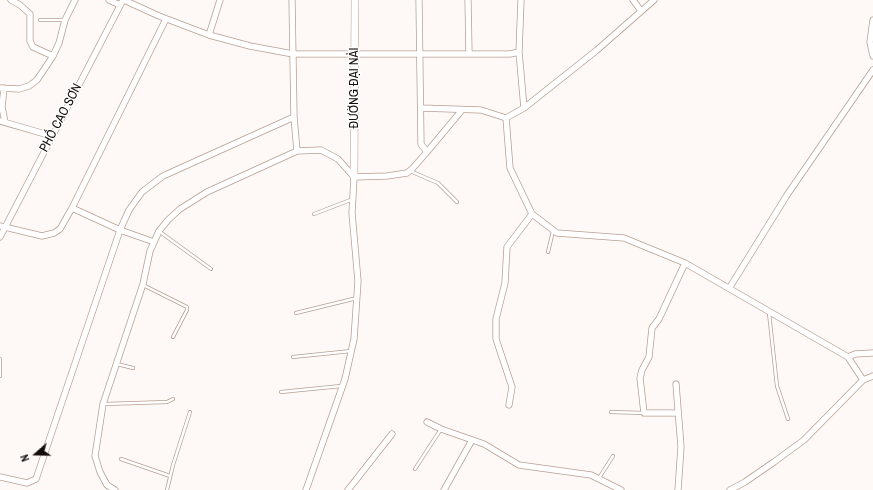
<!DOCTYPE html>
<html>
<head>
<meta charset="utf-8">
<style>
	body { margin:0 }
	#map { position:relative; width:873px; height:490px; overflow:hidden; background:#fef9f6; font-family:"Archivo Narrow",sans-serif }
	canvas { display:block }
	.north { position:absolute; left:16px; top:434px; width:40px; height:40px; -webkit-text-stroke:3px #fff; paint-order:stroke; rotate:250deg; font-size:11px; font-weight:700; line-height:16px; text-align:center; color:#150d09 }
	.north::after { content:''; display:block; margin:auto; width:14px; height:18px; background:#150d09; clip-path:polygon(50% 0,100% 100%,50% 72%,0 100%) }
</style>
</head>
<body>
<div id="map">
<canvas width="873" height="490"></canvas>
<div class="north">N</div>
</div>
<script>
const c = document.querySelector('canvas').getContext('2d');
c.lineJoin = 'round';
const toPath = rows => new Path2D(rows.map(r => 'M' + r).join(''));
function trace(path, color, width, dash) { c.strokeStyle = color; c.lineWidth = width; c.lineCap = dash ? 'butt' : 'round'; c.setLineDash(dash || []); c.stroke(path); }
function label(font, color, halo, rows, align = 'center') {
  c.font = font + ' "Archivo Narrow",sans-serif'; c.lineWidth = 3; c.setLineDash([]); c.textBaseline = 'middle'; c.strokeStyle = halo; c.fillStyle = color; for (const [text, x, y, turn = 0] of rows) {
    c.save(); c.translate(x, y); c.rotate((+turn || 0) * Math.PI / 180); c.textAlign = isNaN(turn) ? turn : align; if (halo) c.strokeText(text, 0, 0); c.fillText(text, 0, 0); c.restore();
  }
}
const lane = toPath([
	[40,20,64,20],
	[410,171,438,183,457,202],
	[314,214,353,199],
	[160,232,211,269],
	[548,252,553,231],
	[143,285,187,307,187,310,173,337],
	[296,313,357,298],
	[769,313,777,386,788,419],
	[293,357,351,351],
	[0,359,0,376],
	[117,364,133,368],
	[281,392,341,386],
	[104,404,167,402,173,399],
	[611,412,644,413],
	[121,459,170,476],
	[415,469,441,429],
	[599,478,613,456],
	[167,490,173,465,190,412]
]);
const street = toPath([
	[11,0,20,5,30,14,30,41,33,47,53,56],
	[109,0,120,5],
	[124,0,159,16,209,35,250,46,293,54,510,54,519,52],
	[292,0,294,117,297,151],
	[419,0,421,144,427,152,462,110],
	[468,0,469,53],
	[521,0,519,52,524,108],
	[633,0,641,11],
	[873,20,870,42,873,56],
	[209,35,220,0],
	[0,88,19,89,29,86,37,80,53,56,59,43,65,20,75,0],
	[4,88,2,107,5,122],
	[421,108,481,110,506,118,524,108,597,50,654,0],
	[506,118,510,168,532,214],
	[0,121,52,136],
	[354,177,387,176,407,173,412,169,427,152],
	[72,208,120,230,154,242],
	[0,226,42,236,54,233,60,229,72,208,166,19],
	[0,237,123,0],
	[730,287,787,195,873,70],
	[848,357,855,354,873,353],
	[676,384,681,447,678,490],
	[509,405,512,387,496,339,496,319,505,283,507,247,532,214,557,233,624,238,685,263,848,357,863,380],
	[677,413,644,413,640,378,642,370,649,357,652,328,659,319,685,263],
	[427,422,441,429,484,444,519,465,591,475,621,490],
	[0,477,27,483,36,479,120,230,129,210,142,192,163,176,294,117],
	[115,490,107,485,100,472,95,456,103,404,143,284,150,251,159,231,168,220,180,209,207,192,297,151,321,150,338,159,354,177,352,213,358,281,354,339,345,379,306,490],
	[348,490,392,434],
	[444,490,472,440],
	[730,490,745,482,774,462,804,440,863,380,873,376]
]);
const secondary = toPath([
	[354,177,355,0]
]);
const streetNames = [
	["ĐƯỜNG ĐẠI NẢI",355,88,-90],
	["PHỐ CAO SƠN",61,118,-62]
];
trace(lane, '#b79e92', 4);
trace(street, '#b79e92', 7);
trace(secondary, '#b79e92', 8);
trace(lane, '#fff', 2.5);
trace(street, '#fff', 5.5);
trace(secondary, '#fff', 7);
label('13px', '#150d09', '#fff', streetNames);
</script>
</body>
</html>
